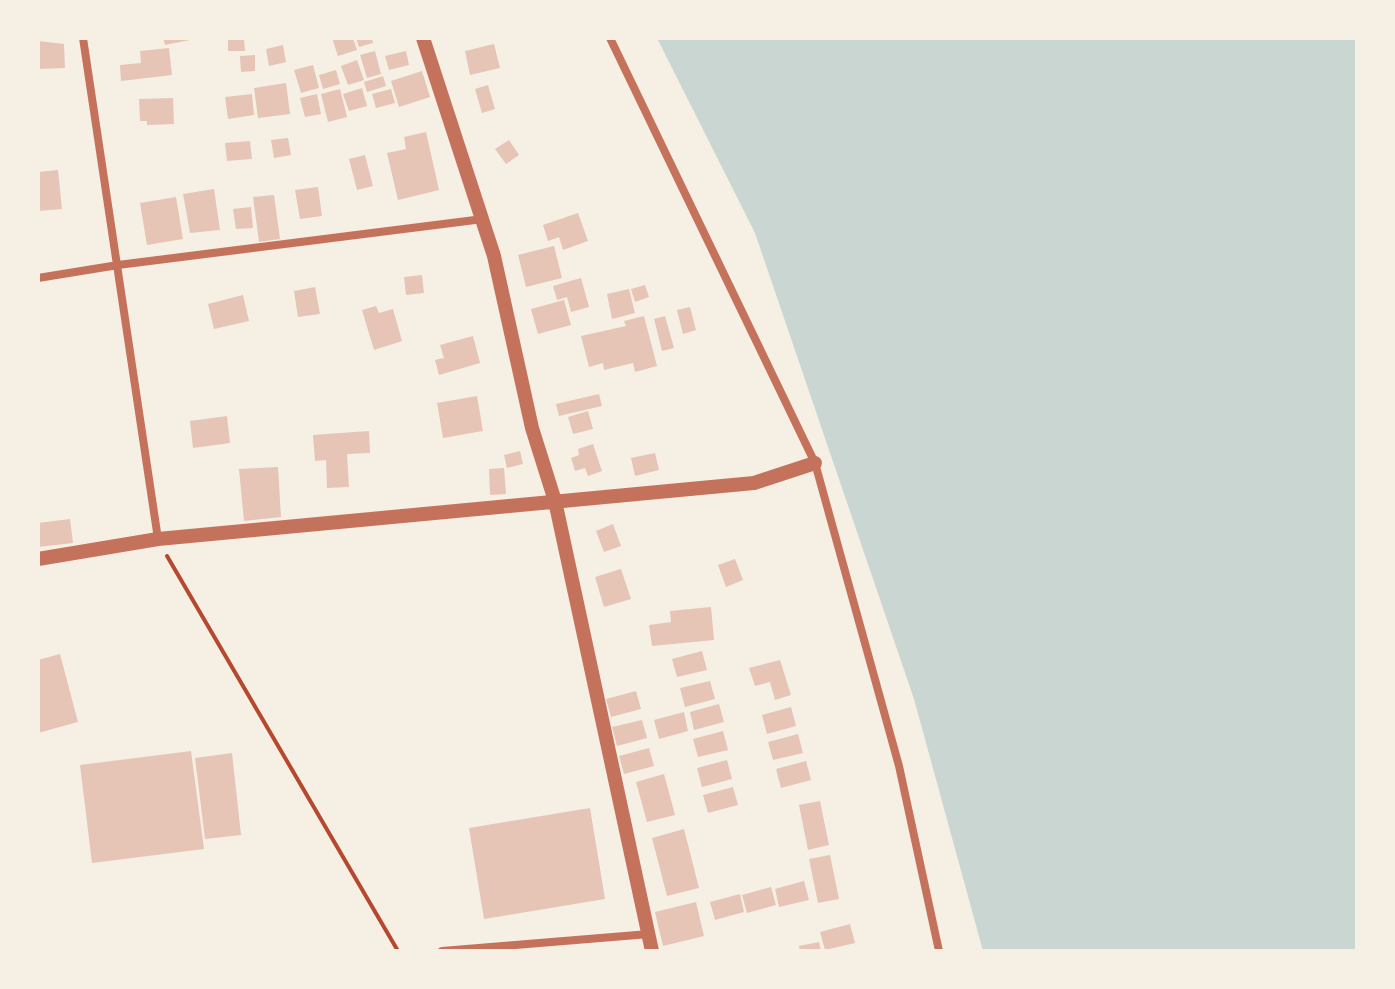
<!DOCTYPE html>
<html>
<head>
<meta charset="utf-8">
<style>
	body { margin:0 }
	#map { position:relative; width:1395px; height:989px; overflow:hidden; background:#f6efe4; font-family:"Varela Round",sans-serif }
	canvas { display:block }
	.frame { position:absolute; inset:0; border:40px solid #f6efe4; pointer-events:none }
</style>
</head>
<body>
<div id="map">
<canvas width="1395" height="989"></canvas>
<div class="frame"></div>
</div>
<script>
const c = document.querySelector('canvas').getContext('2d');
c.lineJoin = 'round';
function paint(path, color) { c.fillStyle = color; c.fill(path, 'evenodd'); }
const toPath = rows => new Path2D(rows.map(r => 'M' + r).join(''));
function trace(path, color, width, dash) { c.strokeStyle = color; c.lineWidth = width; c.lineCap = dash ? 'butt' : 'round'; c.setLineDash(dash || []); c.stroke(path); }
const water = toPath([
	[657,38,1357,38,1357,951,983,951,914,699,755,233]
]);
const building = toPath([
	[163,38,195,38,195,39,165,45],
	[332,38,353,38,357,50,338,56],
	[356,38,372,38,373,43,359,47],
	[244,39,245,51,228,51,228,40],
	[38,41,64,44,65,68,38,69],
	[494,44,500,68,470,75,465,51],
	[283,45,286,62,269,66,266,49],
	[169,48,172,75,121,81,120,65,141,63,140,51],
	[375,51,381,74,367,78,360,55],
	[406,51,409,65,389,70,385,56],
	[255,55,255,71,241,72,240,56],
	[357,60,364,80,348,85,341,66],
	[313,65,319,88,301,93,294,70],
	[336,70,340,84,323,89,319,75],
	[422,71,430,97,399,107,391,81],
	[383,76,386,86,367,92,364,82],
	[286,83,290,114,258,118,254,88],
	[488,85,495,109,482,113,475,89],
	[362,88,367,106,349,111,343,94],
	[340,89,347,117,328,122,321,94],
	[391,89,395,103,376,108,372,94],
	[252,94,254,115,228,119,225,97],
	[317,94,321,114,305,117,300,98],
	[173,98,174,124,147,125,147,121,140,121,139,99],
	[426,132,439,190,398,200,387,153,406,149,404,137],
	[288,138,291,155,274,158,271,140],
	[509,140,519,155,506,164,495,149],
	[250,141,252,159,227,161,225,143],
	[365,155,373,186,357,190,349,159],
	[58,170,62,209,38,211,38,172],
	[318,187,322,216,300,219,295,190],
	[214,189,220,230,190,233,183,194],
	[274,195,280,239,259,242,253,197],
	[176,197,183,239,147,245,140,203],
	[251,207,253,228,236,229,233,209],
	[578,213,588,241,563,250,559,237,548,241,543,225],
	[554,246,562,278,526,287,518,255],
	[422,275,424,293,406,295,404,277],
	[581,278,589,307,571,312,567,297,557,300,553,286],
	[645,285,649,297,635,302,631,289],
	[315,287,320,314,298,317,294,291],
	[629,289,635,313,612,319,607,294],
	[243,295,249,321,214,329,208,304],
	[564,300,571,325,538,334,531,309],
	[376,306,379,313,393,309,402,341,374,350,362,310],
	[690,307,696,330,683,334,677,310],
	[644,316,657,366,635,372,633,363,604,370,603,363,589,367,581,336,626,326,624,321],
	[665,316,674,348,662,351,654,319],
	[473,336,480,363,439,375,435,360,444,358,440,345],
	[599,394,602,406,559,416,556,404],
	[477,396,483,431,443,438,437,403],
	[588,411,593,429,573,434,568,417],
	[227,416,230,443,193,448,190,421],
	[369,431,370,453,347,454,349,487,327,488,326,460,315,461,313,435],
	[593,444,602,471,588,476,585,468,575,471,571,458,579,455,578,449],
	[520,451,523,464,507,468,504,455],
	[655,453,659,470,635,476,631,458],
	[278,467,281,517,244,521,239,469],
	[504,468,506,494,490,495,489,469],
	[70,519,73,543,38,547,38,523],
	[613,524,621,546,604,552,596,531],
	[735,559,743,580,726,587,718,565],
	[621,569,631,599,604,607,595,577],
	[711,607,714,640,652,646,649,625,671,622,670,611],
	[702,651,707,670,677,677,672,659],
	[60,654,78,722,38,733,38,660],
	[780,660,791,695,775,700,770,682,755,686,749,668],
	[710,681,715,699,685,707,680,688],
	[636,691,641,709,611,717,606,699],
	[719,704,724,722,694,730,690,712],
	[791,707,796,726,767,734,762,715],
	[684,712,688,731,659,739,654,720],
	[642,720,647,738,617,746,612,727],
	[723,731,728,750,698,757,693,739],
	[798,734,803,753,773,760,768,742],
	[649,748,654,766,624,774,619,756],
	[191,751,204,849,92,863,80,765],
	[232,753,241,835,205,839,195,758],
	[727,760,732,779,702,787,697,768],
	[806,761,811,780,781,788,776,769],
	[664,774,675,815,647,822,636,782],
	[733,787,738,805,708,813,703,795],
	[820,801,829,845,808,850,799,805],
	[590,808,605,899,484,919,469,828],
	[684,829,699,888,667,896,652,838],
	[830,855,839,899,818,903,809,859],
	[804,881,809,900,779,907,775,889],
	[771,887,776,905,747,913,742,895],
	[740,894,744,912,715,920,710,902],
	[696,902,704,936,663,946,655,912],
	[850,924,855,943,825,950,820,932],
	[819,942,821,951,800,951,799,946]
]);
const path = toPath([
	[167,556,398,951]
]);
const minor = toPath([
	[83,38,158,539],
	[610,38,815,463,899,766,939,951],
	[38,278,118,265,483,219],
	[442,951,649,934]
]);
const tertiary = toPath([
	[423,38,494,256,532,428,555,501,652,951],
	[38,559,158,539,754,483,815,463]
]);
paint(water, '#c9d6d2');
paint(building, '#e6c5b7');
trace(path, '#b5482f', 4);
trace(minor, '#c5725c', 8);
trace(tertiary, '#c5725c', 14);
</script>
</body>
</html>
